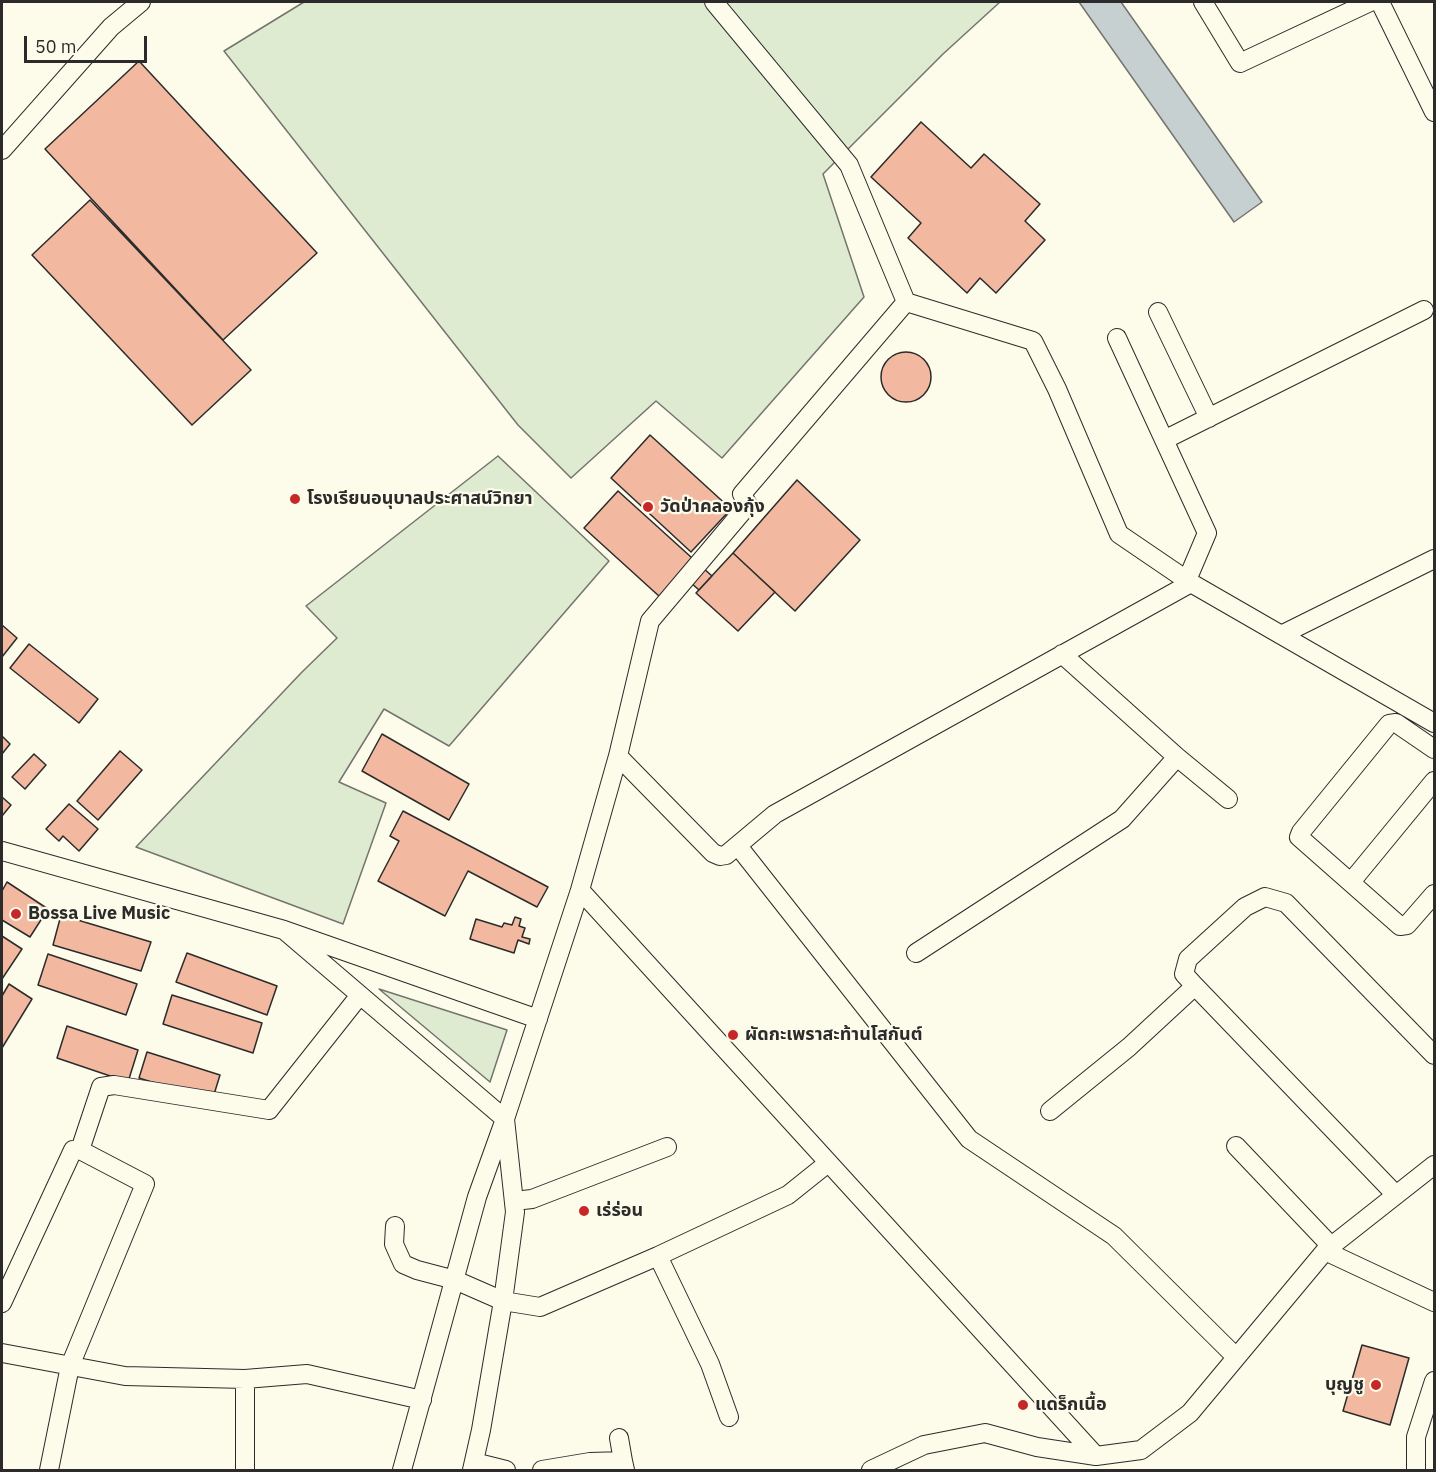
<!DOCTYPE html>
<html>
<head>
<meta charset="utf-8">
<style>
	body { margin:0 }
	#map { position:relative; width:1436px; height:1472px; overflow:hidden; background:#fdfbea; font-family:"IBM Plex Sans",sans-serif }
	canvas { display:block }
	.frame { position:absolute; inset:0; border:3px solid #2b2b2b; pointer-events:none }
	.scale { position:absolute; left:24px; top:36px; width:123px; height:27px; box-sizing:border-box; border:3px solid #2b2b2b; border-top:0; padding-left:8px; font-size:18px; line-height:21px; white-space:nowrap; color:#2b2b2b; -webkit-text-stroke:4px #fdfbea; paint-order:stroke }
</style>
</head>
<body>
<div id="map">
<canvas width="1436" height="1472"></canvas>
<div class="frame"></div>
<div class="scale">50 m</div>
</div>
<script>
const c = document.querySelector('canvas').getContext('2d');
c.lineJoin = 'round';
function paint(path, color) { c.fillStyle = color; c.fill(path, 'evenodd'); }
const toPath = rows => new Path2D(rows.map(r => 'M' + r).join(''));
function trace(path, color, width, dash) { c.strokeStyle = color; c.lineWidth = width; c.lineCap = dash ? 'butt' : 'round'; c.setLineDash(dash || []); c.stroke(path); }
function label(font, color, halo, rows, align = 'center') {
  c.font = font + ' "IBM Plex Sans","Noto Sans Thai",sans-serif'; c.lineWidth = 4.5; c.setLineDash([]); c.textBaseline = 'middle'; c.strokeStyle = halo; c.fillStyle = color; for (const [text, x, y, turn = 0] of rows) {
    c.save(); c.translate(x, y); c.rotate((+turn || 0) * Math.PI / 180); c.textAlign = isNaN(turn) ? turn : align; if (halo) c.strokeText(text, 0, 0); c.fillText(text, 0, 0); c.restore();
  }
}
const green = toPath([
	[304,2,1000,2,943,54,823,174,864,297,722,458,656,401,571,478,518,425,224,51,304,2],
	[498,456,609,561,449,746,384,709,339,782,386,803,343,924,136,847,302,672,337,638,306,606,498,456],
	[379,989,507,1030,490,1082,379,989]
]);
const water = toPath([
	[1079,2,1121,2,1262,202,1234,222,1079,2]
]);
const building = toPath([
	[139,61,317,253,223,340,45,149,139,61],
	[921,122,971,168,984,154,1040,204,1025,221,1045,240,996,293,980,278,967,293,908,238,921,223,871,177,921,122],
	[90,200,251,370,192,425,32,255,90,200],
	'881 377a25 25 0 1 1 50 0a25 25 0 1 1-50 0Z',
	[650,435,731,509,691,552,611,478,650,435],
	[797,480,860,540,795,611,733,553,797,480],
	[618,491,712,576,699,590,681,574,660,597,584,528,618,491],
	[733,553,775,592,738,631,696,593,733,553],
	[2,625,17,638,2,657,2,625],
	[29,644,98,699,79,723,10,668,29,644],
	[382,734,469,784,449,820,362,771,382,734],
	[2,736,10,744,2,754,2,736],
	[120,751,142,770,98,820,77,801,120,751],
	[34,754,46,765,25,789,12,777,34,754],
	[2,797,11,805,2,816,2,797],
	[69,804,98,829,79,851,63,836,59,841,46,829,69,804],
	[403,811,548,887,537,907,468,871,445,916,378,881,399,841,390,836,403,811],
	[7,882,48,909,30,937,2,920,2,891,7,882],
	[61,915,151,942,141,971,53,945,61,915],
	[515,917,521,919,519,926,525,928,522,937,530,939,529,944,518,940,514,953,470,939,476,919,502,927,504,923,512,925,515,917],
	[2,936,22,949,2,979,2,936],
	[187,953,277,986,267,1015,176,982,187,953],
	[48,954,137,984,126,1015,38,985,48,954],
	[9,984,32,999,2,1048,2,996,9,984],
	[172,995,262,1023,253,1053,163,1024,172,995],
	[67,1026,138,1050,128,1082,57,1058,67,1026],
	[147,1052,220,1075,212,1101,139,1078,147,1052],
	[1362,1345,1409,1358,1390,1425,1343,1411,1362,1345]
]);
const minor = toPath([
	[714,2,849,165,906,302],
	[1203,2,1240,63,1370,2],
	[1380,2,1434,112],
	[2,150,111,27,141,2],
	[1158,312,1209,418],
	[1117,338,1207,533,1187,580],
	[1164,440,1424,310],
	[1281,635,1434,559],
	[1062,654,1177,757,1228,799],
	[1434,749,1396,723,1389,724,1301,832,1299,837,1400,926,1407,925,1434,894],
	[618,756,650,621,748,505,742,494,906,302,1033,341,1057,389,1119,534,1191,583],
	[738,846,969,1139,1114,1236,1236,1357],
	[2,851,284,930,538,1019],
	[1351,882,1434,781],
	[580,890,1096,1456],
	[284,930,505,1119,515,1212,503,1301,481,1430,472,1470],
	[916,953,1122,819,1177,757],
	[1050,1111,1129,1047,1195,986],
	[1236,1146,1331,1246],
	[1396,1195,1195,986,1184,974,1188,959,1245,907,1265,897,1286,903,1434,1055],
	[514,1201,532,1199,667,1147],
	[395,1226,394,1244,403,1264,417,1270,455,1280,503,1301,540,1307,658,1256,788,1195,828,1163],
	[1325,1251,1434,1302],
	[658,1256,710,1364,729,1417],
	[2,1303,73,1150,80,1150,101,1087,114,1085,269,1110,360,995],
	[2,1353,125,1376,245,1379,307,1374,422,1400],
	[245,1379,245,1470],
	[619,1438,623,1461],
	[474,1462,506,1470],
	[49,1470,70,1366,145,1184,80,1150],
	[402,1470,477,1197,505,1119,580,890,618,756,713,853,720,856,726,855,775,814,1191,583,1434,723],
	[542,1470,590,1462,623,1461,625,1470],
	[871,1470,924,1445,985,1433,1037,1447,1096,1456,1141,1450,1190,1413,1325,1251,1434,1165],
	[1416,1470,1416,1437,1434,1381]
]);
const markers = [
	[295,499,6,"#c62828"],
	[648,507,6,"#c62828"],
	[16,914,6,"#c62828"],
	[733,1035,6,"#c62828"],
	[584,1211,6,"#c62828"],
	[1376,1385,6,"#c62828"],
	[1023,1405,6,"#c62828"]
];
const poiNames = [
	["โรงเรียนอนุบาลประศาสน์วิทยา",307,499],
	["วัดป่าคลองกุ้ง",660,507],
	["Bossa Live Music",28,914],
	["ผัดกะเพราสะท้านโสกันต์",745,1035],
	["เร่ร่อน",596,1211],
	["บุญชู",1364,1385,"right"],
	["แดร็กเนื้อ",1035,1405]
];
paint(green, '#deebd1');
trace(green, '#74746e', 1.5);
paint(water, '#c7d0d0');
trace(water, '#74746e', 1.5);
paint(building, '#f2b8a0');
trace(building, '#2b2b2b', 1.5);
trace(minor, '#2b2b2b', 20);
trace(minor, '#fdfbea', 18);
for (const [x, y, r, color] of markers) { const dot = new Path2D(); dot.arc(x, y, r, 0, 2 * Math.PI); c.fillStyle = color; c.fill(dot); trace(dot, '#fdfbea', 2); }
label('bold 18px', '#2b2b2b', '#fdfbea', poiNames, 'left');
</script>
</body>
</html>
